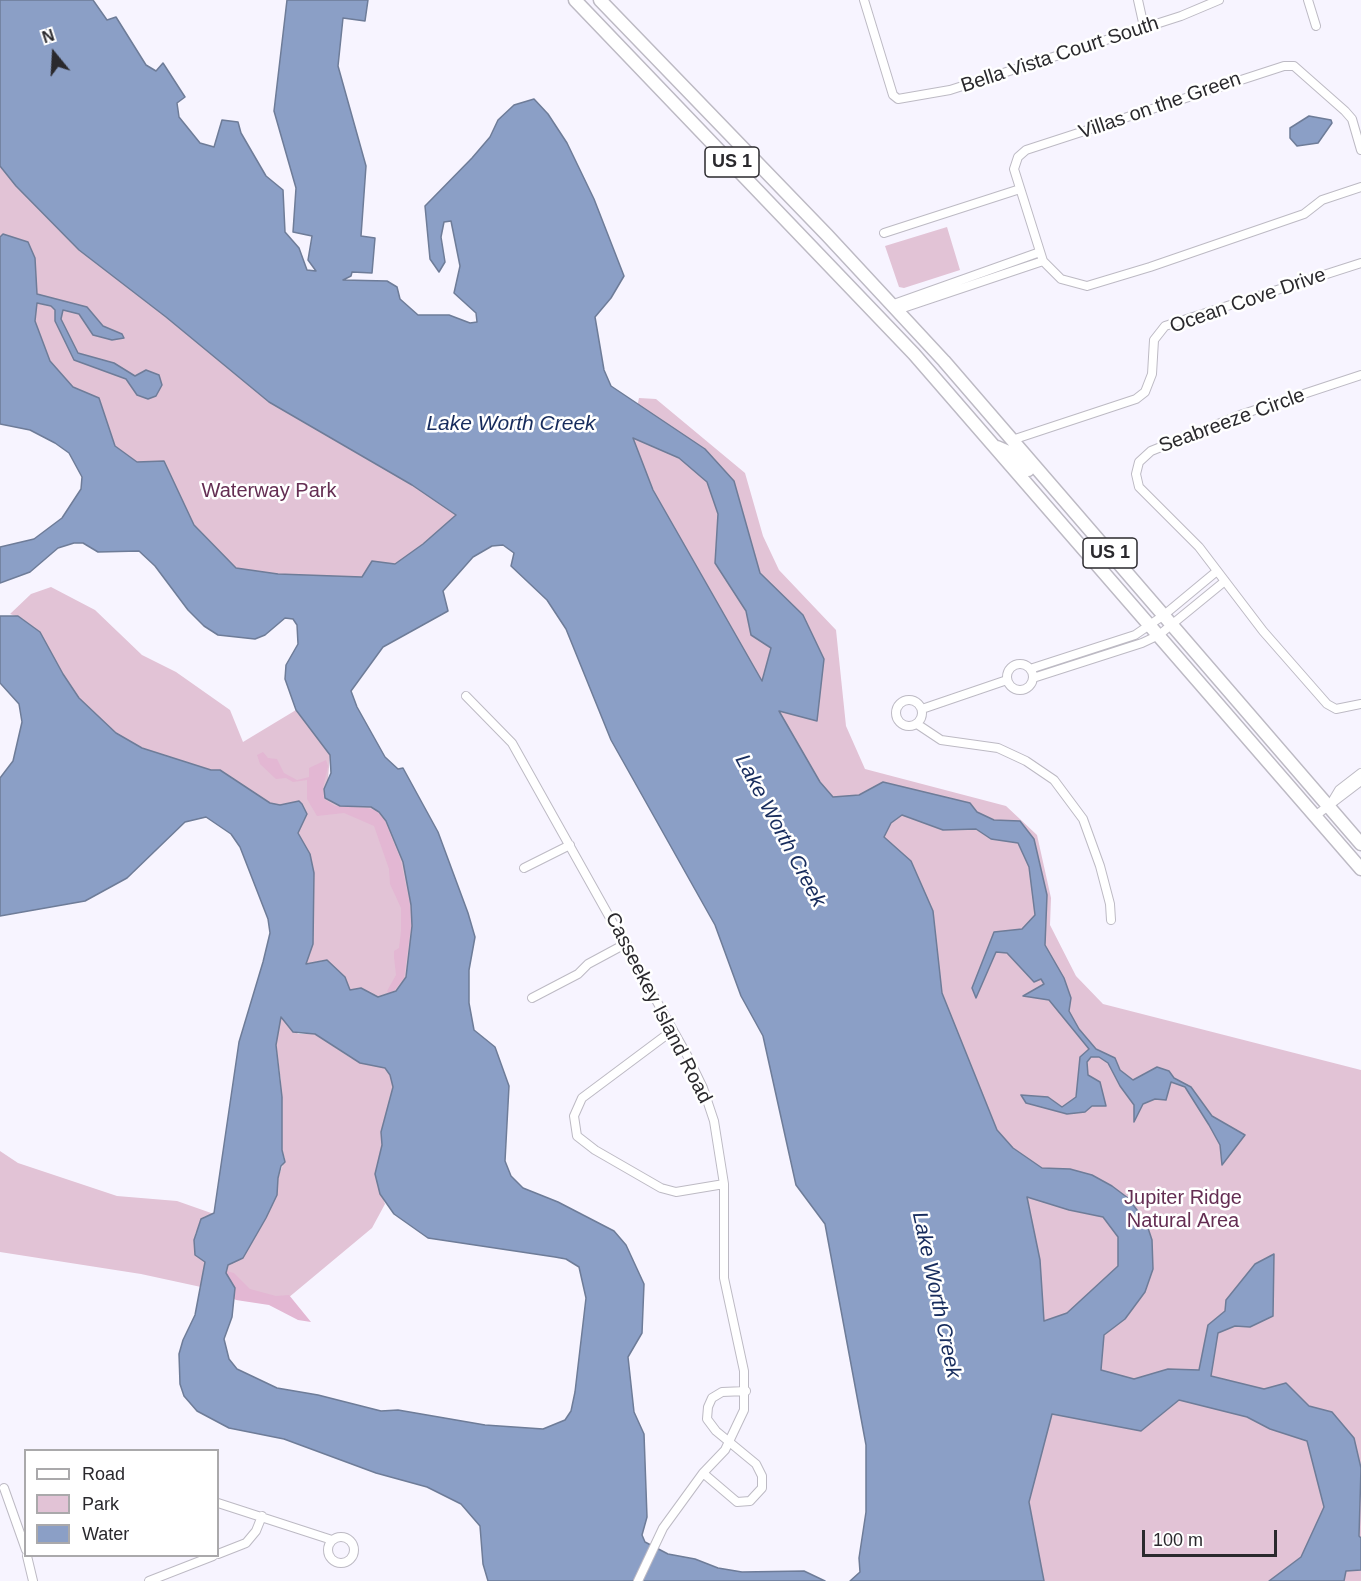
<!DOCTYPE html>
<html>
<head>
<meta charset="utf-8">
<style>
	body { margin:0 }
	#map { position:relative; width:1361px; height:1581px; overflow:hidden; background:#f7f4ff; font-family:Arial,sans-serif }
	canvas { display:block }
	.legend { position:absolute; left:24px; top:1449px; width:195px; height:108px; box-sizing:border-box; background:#fff; border:2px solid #aaa9ab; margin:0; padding:8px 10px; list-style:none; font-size:18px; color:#2a292d }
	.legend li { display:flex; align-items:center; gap:12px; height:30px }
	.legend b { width:30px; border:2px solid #aaa9ab }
	.north { position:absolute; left:24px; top:24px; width:60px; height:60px; -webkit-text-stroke:4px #fff; paint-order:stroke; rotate:342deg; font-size:16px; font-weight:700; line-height:24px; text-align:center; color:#2a292d }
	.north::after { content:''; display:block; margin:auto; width:21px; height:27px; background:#2a292d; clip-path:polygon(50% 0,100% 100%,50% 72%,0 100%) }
	.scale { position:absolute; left:1142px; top:1530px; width:135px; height:27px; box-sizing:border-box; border:3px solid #2a292d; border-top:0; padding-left:8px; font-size:18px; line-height:21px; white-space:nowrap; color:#2a292d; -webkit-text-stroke:4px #fff; paint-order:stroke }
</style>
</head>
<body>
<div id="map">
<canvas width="1361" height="1581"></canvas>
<ul class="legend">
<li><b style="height:8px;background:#fff"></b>Road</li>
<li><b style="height:16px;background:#e2c3d6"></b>Park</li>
<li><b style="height:16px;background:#8b9fc6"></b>Water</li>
</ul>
<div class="north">N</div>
<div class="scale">100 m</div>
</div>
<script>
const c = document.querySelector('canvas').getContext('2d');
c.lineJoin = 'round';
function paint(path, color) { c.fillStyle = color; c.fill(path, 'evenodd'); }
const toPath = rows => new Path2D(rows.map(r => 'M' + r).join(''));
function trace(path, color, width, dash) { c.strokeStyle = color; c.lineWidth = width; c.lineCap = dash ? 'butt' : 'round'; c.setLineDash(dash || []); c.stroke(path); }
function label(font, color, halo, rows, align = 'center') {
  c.font = font + ' Arial,sans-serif'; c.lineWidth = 5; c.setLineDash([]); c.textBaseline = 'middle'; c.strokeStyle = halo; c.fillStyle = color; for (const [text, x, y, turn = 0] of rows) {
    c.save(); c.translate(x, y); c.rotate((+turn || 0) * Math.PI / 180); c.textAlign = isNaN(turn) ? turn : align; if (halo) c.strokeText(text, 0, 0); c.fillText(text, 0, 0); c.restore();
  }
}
const green = toPath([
	[0,154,450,494,458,527,423,552,346,586,224,571,106,443,0,319],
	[947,227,960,270,904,288,899,287,885,246],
	[639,398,656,399,745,473,763,536,779,570,836,630,846,726,865,769,1006,806,1037,835,1051,898,1050,925,1076,976,1103,1004,1361,1070,1361,1581,1026,1581,942,993,933,911,817,789,677,552,630,440],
	[51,587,95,610,142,655,176,672,230,710,243,742,296,710,330,755,328,779,340,806,371,807,379,812,386,821,403,862,411,905,412,926,406,978,396,991,378,997,361,988,350,990,342,974,325,960,306,964,313,944,314,874,310,854,298,833,307,814,302,804,299,801,280,805,270,803,220,770,211,770,142,748,116,733,103,721,79,698,63,674,40,632,21,618,10,614,31,594],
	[281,1017,298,1034,315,1034,351,1058,385,1068,390,1075,393,1087,381,1133,382,1145,375,1174,385,1204,372,1228,288,1298,255,1297,226,1273,228,1265,243,1258,266,1218,277,1195,278,1178,285,1159,282,1150,281,1082,276,1045],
	[0,1151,18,1163,117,1196,177,1201,214,1214,204,1217,195,1234,194,1250,205,1262,201,1287,141,1274,0,1252]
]);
const forest = toPath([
	[263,752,268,758,277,759,284,773,297,780,309,777,309,768,326,760,328,766,323,788,324,799,335,806,367,808,377,811,385,821,400,858,410,904,411,927,404,978,394,991,388,993,387,991,396,975,394,957,394,951,399,948,401,931,401,908,390,884,389,869,374,826,344,813,317,816,307,799,307,780,293,782,286,778,276,779,260,764,257,755],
	[223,1270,234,1273,250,1289,276,1296,289,1295,311,1322,298,1320,269,1305,236,1300,231,1297]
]);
const water = toPath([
	[0,0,93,0,107,20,116,17,146,65,156,71,163,63,185,97,177,103,179,117,200,143,214,147,222,120,238,122,241,133,266,176,283,190,285,232,299,248,307,270,316,271,308,260,312,236,293,232,296,188,274,111,287,0,368,0,365,21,343,18,338,66,366,166,361,236,375,238,372,273,352,272,351,276,343,280,387,281,397,287,400,299,418,315,449,315,470,323,477,322,476,313,454,293,460,266,451,221,444,222,441,237,445,262,439,272,430,259,425,206,472,158,490,137,498,120,514,105,534,99,548,114,567,143,594,199,624,276,611,298,595,317,604,370,611,386,705,449,734,481,760,573,803,615,824,659,817,721,779,711,820,782,833,797,859,795,883,782,970,803,977,812,994,820,1020,821,1034,839,1047,895,1045,945,1064,978,1071,998,1069,1011,1079,1029,1096,1049,1115,1058,1120,1070,1133,1080,1157,1067,1169,1071,1174,1078,1191,1087,1212,1116,1245,1135,1222,1165,1220,1145,1209,1125,1185,1087,1171,1082,1166,1100,1155,1099,1143,1104,1134,1122,1134,1105,1120,1086,1108,1063,1099,1057,1091,1057,1087,1062,1088,1075,1100,1082,1106,1106,1092,1106,1085,1112,1067,1114,1026,1103,1021,1095,1048,1097,1062,1107,1076,1097,1080,1057,1089,1049,1049,1000,1023,996,1044,984,1041,979,1034,982,1007,953,996,952,976,998,972,988,994,932,1022,929,1035,915,1029,867,1018,843,991,839,976,829,943,830,902,815,891,823,884,837,911,861,933,911,942,993,997,1130,1013,1148,1042,1168,1070,1169,1092,1175,1112,1186,1128,1198,1146,1222,1152,1240,1153,1269,1145,1292,1125,1319,1104,1335,1101,1370,1134,1379,1168,1369,1199,1370,1208,1325,1225,1311,1226,1300,1255,1264,1274,1254,1273,1316,1250,1327,1235,1326,1218,1333,1211,1376,1264,1389,1286,1383,1309,1406,1332,1412,1354,1438,1361,1468,1359,1536,1361,1538,1361,1570,1346,1571,1344,1581,1269,1581,1301,1557,1324,1507,1307,1441,1270,1429,1247,1417,1179,1400,1141,1431,1052,1414,1029,1502,1044,1581,850,1581,860,1572,859,1558,866,1512,866,1445,825,1224,796,1185,763,1036,741,996,715,925,611,740,566,629,547,600,511,566,514,553,503,545,492,546,473,557,443,591,448,611,383,647,351,691,357,707,385,757,398,769,403,768,438,832,468,913,475,937,469,970,469,1003,474,1030,495,1047,509,1086,505,1161,511,1176,523,1188,558,1202,614,1231,626,1245,644,1284,642,1333,628,1357,634,1412,644,1434,647,1517,642,1535,645,1542,668,1554,695,1559,718,1568,742,1572,804,1571,825,1581,488,1581,483,1564,480,1526,461,1504,427,1487,376,1473,284,1439,229,1428,197,1411,184,1396,180,1384,179,1354,183,1340,195,1315,205,1262,195,1255,194,1240,201,1219,214,1213,239,1042,263,962,270,933,268,919,240,847,231,834,206,817,185,822,127,878,85,901,0,916,0,778,13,761,22,722,19,704,0,683,0,616,18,616,40,632,63,674,79,698,116,733,142,748,211,770,220,770,270,803,280,805,299,801,302,804,307,814,298,833,310,854,314,873,313,944,306,964,327,960,345,977,350,990,361,988,378,997,396,991,406,977,412,926,411,905,403,862,386,821,379,812,371,807,340,806,325,798,324,789,331,773,330,755,296,710,285,679,286,665,298,644,297,625,293,619,285,618,265,635,255,639,218,635,204,626,188,610,155,566,139,551,98,552,83,543,74,543,58,548,30,572,0,583,0,547,34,539,62,518,81,489,82,477,69,453,55,443,30,430,0,424,0,237,3,234,28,242,35,258,37,294,87,307,103,326,122,334,124,338,112,340,93,335,79,314,63,310,61,319,78,353,114,363,135,376,146,370,159,375,162,385,156,396,148,399,137,395,126,379,74,360,55,321,55,310,51,306,37,303,35,321,50,361,73,387,99,398,115,446,137,462,164,461,194,525,236,568,278,574,362,577,372,561,395,564,423,544,456,515,412,485,269,402,166,317,79,250,16,186,0,166,0,0],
	[633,438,679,458,707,482,718,514,715,563,746,611,751,635,771,648,762,681,653,490,633,438],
	[281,1017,293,1032,315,1034,360,1063,385,1068,390,1075,393,1087,381,1132,382,1145,375,1174,380,1194,394,1214,428,1238,555,1257,566,1259,579,1267,586,1298,575,1392,571,1411,565,1420,543,1429,485,1425,398,1410,381,1411,318,1395,277,1388,237,1369,229,1359,224,1339,232,1317,235,1288,226,1273,228,1265,243,1258,266,1218,277,1195,278,1178,281,1166,285,1162,282,1150,282,1097,276,1045,281,1017],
	[1027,1197,1069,1210,1103,1217,1118,1237,1118,1266,1067,1313,1044,1321,1040,1260,1027,1197],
	[1309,116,1331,120,1332,123,1318,143,1297,146,1290,138,1290,128,1309,116]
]);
const minor = toPath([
	[864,0,893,95,898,99,950,90,1181,16,1219,0],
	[1138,0,1144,27],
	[1308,0,1316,26],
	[1361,150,1352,119,1345,111,1294,66,1284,66,1026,150,1018,157,1014,169,1043,261,1061,279,1087,286,1150,267,1304,214,1322,200,1361,187],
	[884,233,1020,189],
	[891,305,1040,252],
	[897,310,1043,261],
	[1361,375,1243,414,1151,451,1139,462,1136,474,1139,487,1199,547,1263,631,1327,704,1336,709,1361,704],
	[1012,440,1136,399,1145,392,1152,374,1154,340,1165,326,1361,263],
	'1007 677a13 13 0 1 1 26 0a13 13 0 1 1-26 0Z',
	[1030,669,1135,635,1164,615,1217,571],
	[1033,678,1142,643,1159,635,1225,581],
	[466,696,512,743,688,1057,703,1088,714,1121,724,1184,724,1278,744,1371,744,1410,725,1450,703,1473,663,1528,638,1581],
	'896 713a13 13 0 1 1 26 0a13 13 0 1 1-26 0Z',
	[922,709,1007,680],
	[917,724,941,740,998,748,1026,761,1054,780,1083,819,1100,866,1110,904,1111,920],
	[1333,800,1339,790,1361,773],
	[1315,816,1361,781],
	[524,868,570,845],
	[532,998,578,974,588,964,627,943],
	[673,1030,582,1098,574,1116,577,1136,595,1150,661,1188,676,1192,724,1184],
	[703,1473,737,1502,750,1501,762,1488,762,1476,756,1464,716,1431,707,1419,708,1407,712,1398,722,1392,746,1391],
	[4,1488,26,1550],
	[218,1503,332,1540],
	'328 1550a13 13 0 1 1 26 0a13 13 0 1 1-26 0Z',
	[218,1554,246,1543,256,1531,262,1516],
	[27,1556,33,1581],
	[149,1581,213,1556]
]);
const primary = toPath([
	[575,0,914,354,1361,869],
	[600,0,827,235,944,361,1361,844],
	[997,447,1013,454,1028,470]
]);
const shields = [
	[732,162,54],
	[1110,553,54]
];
const shieldNames = [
	["US 1",732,162],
	["US 1",1110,553]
];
const streetNames = [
	["Bella Vista Court South",1060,55,-18],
	["Villas on the Green",1160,106,-19],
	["Ocean Cove Drive",1248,301,-19],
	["Seabreeze Circle",1232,421,-20],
	["Casseekey Island Road",658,1008,63]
];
const parkNames = [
	["Waterway Park",269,491],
	["Jupiter Ridge",1183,1198],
	["Natural Area",1183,1221]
];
const waterNames = [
	["Lake Worth Creek",511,424],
	["Lake Worth Creek",780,831,62],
	["Lake Worth Creek",936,1295,78]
];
paint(green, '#e2c3d6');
paint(forest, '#e3b7d3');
paint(water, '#8b9fc6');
trace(water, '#6e7c98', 1.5);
trace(minor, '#bdbac4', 10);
trace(primary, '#bdbac4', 15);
trace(minor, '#fff', 8);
trace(primary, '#fff', 12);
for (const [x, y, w] of shields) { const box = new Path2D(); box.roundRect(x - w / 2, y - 15, w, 30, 4.5); c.fillStyle = '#fff'; c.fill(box); trace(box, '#2a292d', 1.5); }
label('bold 18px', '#2a292d', null, shieldNames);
label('20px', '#2a292d', '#fff', streetNames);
label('20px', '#642e53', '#fff', parkNames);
label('italic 21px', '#172c5d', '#fff', waterNames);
</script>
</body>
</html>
